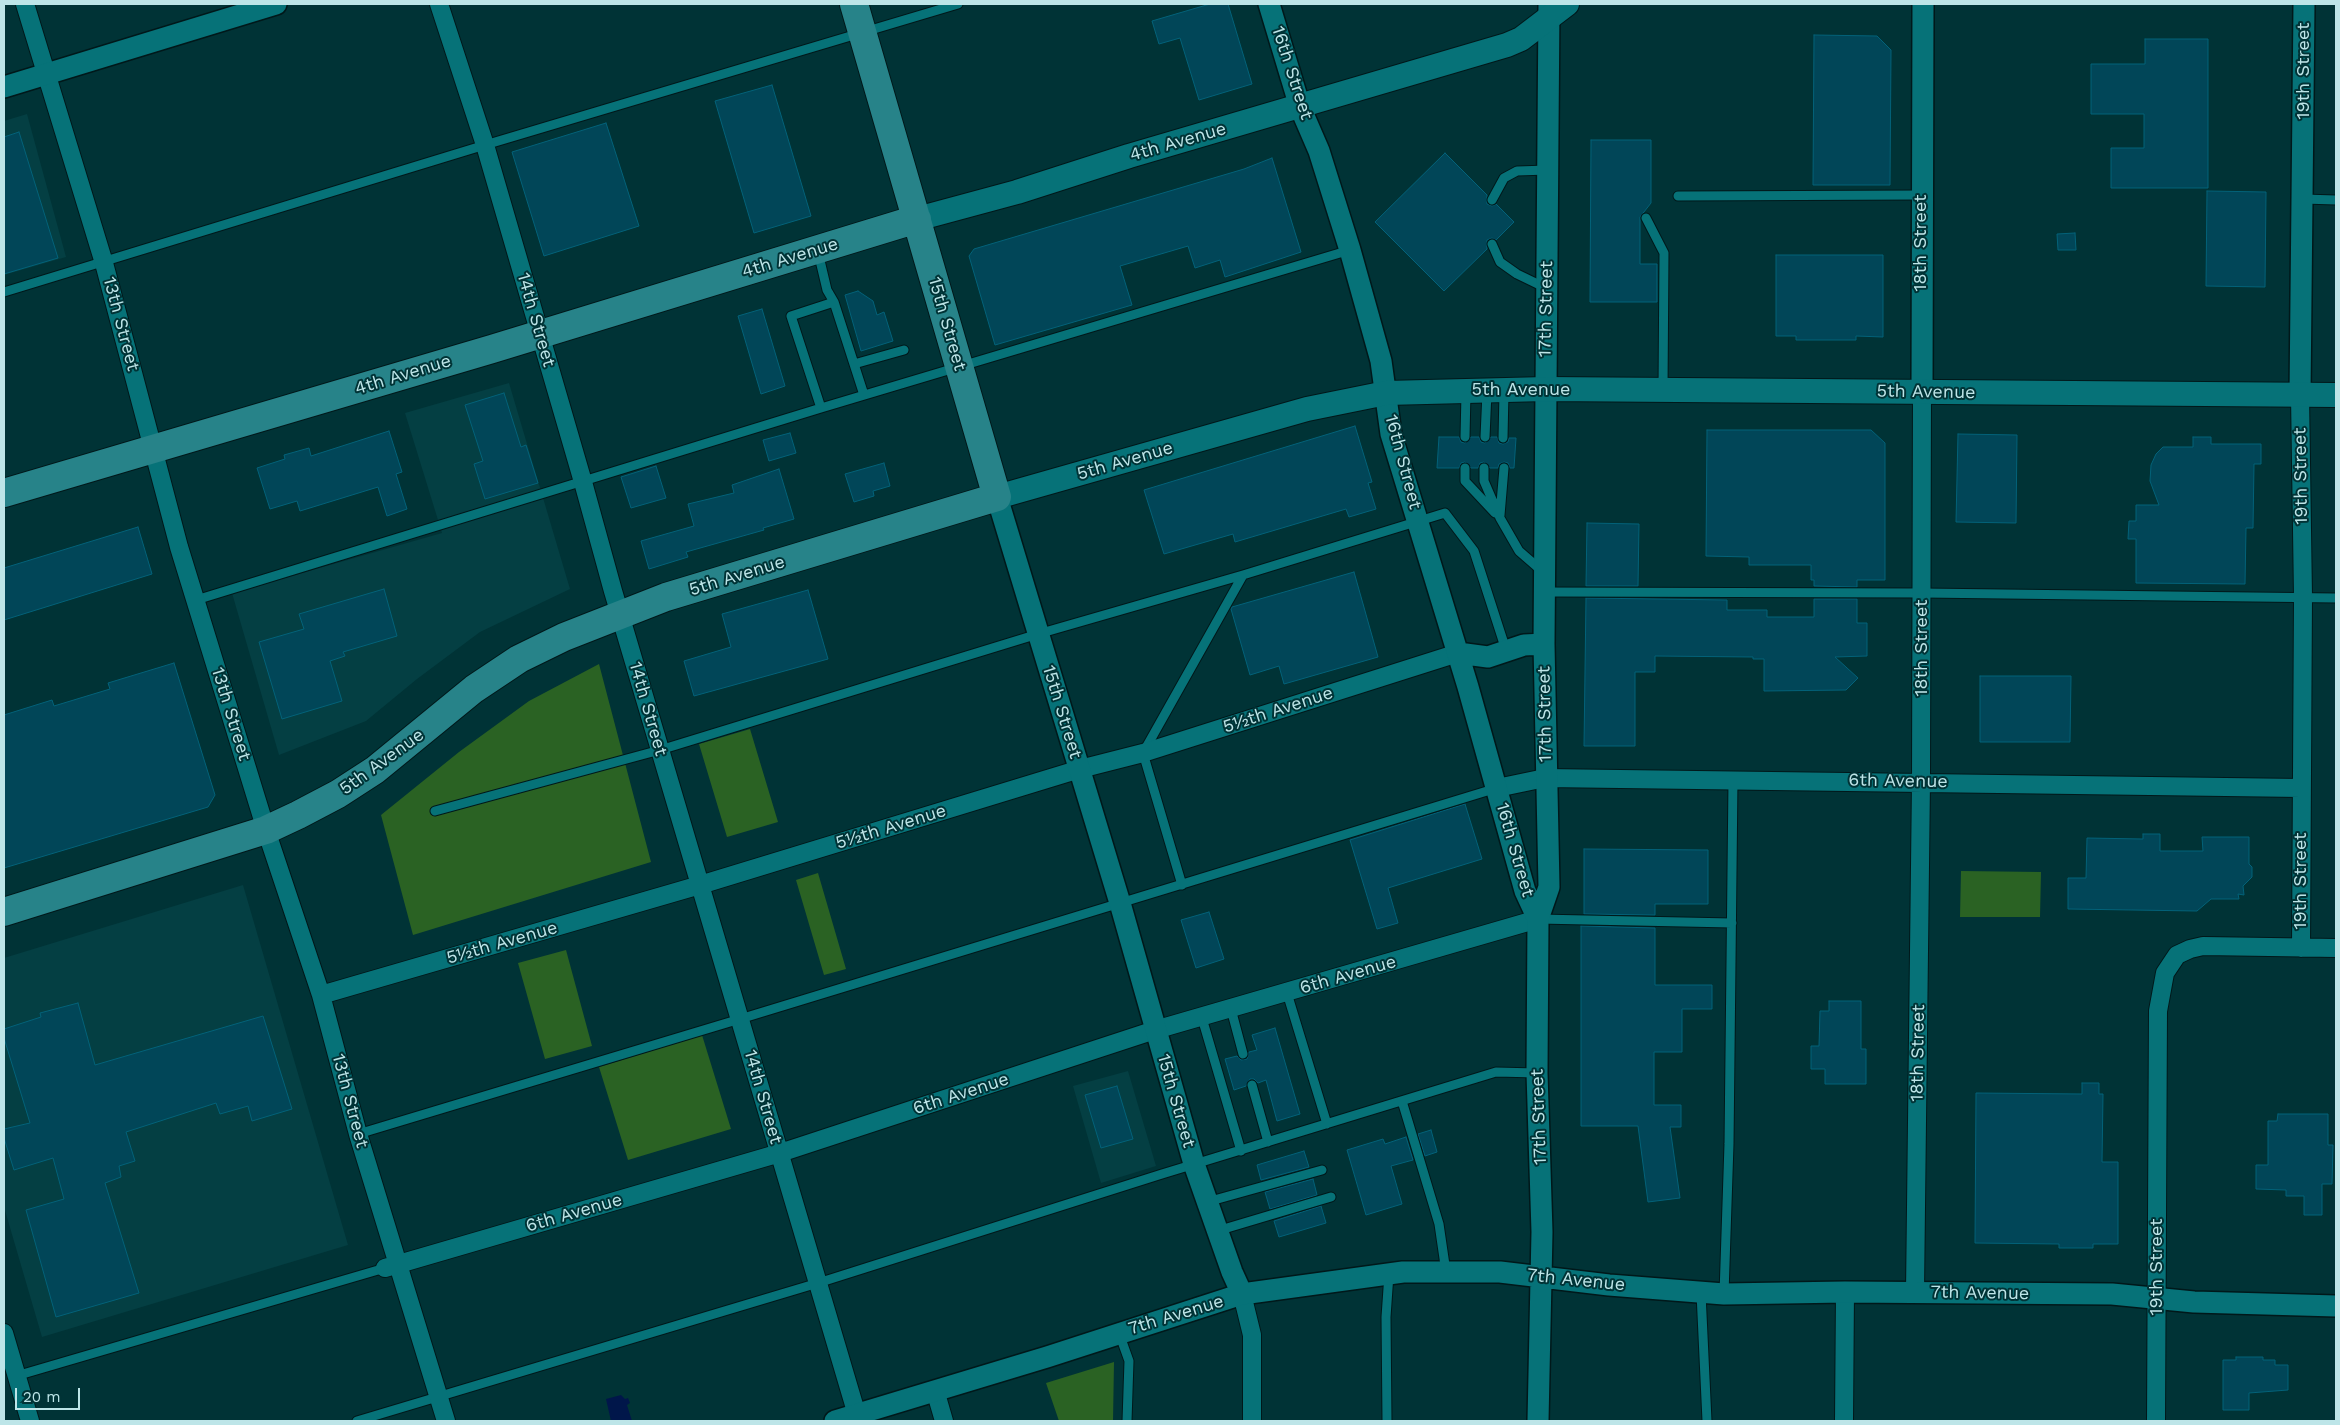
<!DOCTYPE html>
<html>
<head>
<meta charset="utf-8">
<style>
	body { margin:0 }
	#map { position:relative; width:2340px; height:1425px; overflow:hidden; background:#003336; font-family:"Work Sans",sans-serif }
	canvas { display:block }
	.frame { position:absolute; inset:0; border:5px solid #bde5e8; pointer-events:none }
	.scale { position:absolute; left:15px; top:1388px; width:65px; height:22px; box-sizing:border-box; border:2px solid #bde5e8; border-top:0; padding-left:6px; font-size:15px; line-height:18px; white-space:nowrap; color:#bde5e8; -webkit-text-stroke:4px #003336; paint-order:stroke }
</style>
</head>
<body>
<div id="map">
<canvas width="2340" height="1425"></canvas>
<div class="frame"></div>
<div class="scale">20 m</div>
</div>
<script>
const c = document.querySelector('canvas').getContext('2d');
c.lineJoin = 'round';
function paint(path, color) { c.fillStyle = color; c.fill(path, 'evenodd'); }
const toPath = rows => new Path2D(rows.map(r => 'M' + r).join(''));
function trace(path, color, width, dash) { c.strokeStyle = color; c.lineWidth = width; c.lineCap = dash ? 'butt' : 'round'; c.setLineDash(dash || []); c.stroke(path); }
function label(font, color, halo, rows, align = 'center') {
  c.font = font + ' "Work Sans",sans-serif'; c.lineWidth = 4; c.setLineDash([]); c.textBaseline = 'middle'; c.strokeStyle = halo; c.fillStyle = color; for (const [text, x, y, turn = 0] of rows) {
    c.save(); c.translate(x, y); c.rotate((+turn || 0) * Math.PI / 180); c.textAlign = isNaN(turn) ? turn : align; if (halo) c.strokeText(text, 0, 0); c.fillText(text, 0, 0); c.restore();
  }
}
const built = toPath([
	[27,114,66,257,4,275,4,121],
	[509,383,570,589,480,632,417,679,366,721,279,755,232,593,442,533,405,413],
	[243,885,348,1245,42,1337,4,1207,4,958],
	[1128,1071,1156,1166,1101,1183,1073,1086]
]);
const green = toPath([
	[599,664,651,862,413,935,381,815,459,752,529,701],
	[750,729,778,822,727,837,699,744],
	[1961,871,2041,872,2040,917,1960,917],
	[818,873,846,969,824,975,796,880],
	[566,950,592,1046,545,1059,518,963],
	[702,1035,731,1129,628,1160,599,1067],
	[1114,1362,1113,1421,1059,1421,1046,1383]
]);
const water = toPath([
	[621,1395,625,1399,628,1398,630,1403,627,1405,632,1421,611,1421,606,1399]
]);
const building = toPath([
	[1210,4,1228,4,1252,84,1199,100,1180,38,1159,44,1152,21,1210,4],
	[1814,35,1877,36,1891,50,1890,185,1813,185,1814,35],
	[2145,39,2208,39,2208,188,2111,188,2111,148,2144,148,2144,114,2091,114,2091,64,2145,64,2145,39],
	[772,85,811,216,754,233,715,101,772,85],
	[606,123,639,226,544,256,512,152,606,123],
	[19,132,58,258,4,274,4,137,19,132],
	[1591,140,1651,140,1651,203,1640,217,1640,264,1657,264,1657,302,1590,302,1591,140],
	[1445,153,1487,195,1487,204,1492,206,1496,204,1514,222,1496,240,1492,238,1487,240,1487,249,1444,291,1375,222,1445,153],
	[1272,158,1301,252,1225,277,1220,260,1195,268,1188,246,1120,266,1132,305,995,345,969,256,974,249,1244,169,1272,158],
	[2207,191,2266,192,2265,287,2206,286,2207,191],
	[2075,233,2076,250,2058,250,2057,234,2075,233],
	[1776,255,1883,255,1883,337,1856,336,1856,340,1796,340,1796,336,1776,336,1776,255],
	[858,291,873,301,877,315,884,312,893,341,861,351,845,295,858,291],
	[762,309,785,386,761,394,738,316,762,309],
	[504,393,521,447,526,445,538,483,485,499,474,464,483,461,465,405,504,393],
	[1355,426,1372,482,1368,483,1376,509,1349,517,1346,509,1235,542,1233,534,1164,554,1144,490,1355,426],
	[1707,430,1871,430,1885,443,1885,580,1857,580,1857,587,1814,586,1814,580,1811,580,1811,565,1749,565,1749,557,1706,556,1707,430],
	[389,431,402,472,396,474,407,509,387,516,378,487,300,511,297,501,270,509,257,468,285,459,284,455,309,448,311,456,389,431],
	[790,433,796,453,769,461,763,440,790,433],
	[1958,434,2017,435,2016,523,1956,522,1958,434],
	[1439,437,1459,437,1461,442,1465,443,1471,437,1479,437,1481,442,1485,443,1491,437,1497,437,1499,443,1503,444,1508,442,1509,438,1516,438,1514,468,1510,468,1508,463,1504,462,1499,464,1498,468,1490,468,1484,462,1480,463,1478,468,1471,468,1465,462,1461,463,1459,468,1437,468,1439,437],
	[2193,437,2211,437,2211,444,2261,444,2261,464,2254,464,2253,528,2246,528,2245,584,2136,583,2136,539,2128,539,2129,521,2136,521,2136,505,2159,505,2150,481,2151,465,2156,454,2163,447,2193,447,2193,437],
	[884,463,890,486,873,491,874,496,854,502,845,474,884,463],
	[656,466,666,498,631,508,621,477,656,466],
	[779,469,794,519,763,528,764,530,686,552,688,557,649,569,641,541,694,526,688,504,734,493,732,485,779,469],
	[1587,523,1639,524,1638,586,1586,586,1587,523],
	[138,527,152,574,4,620,4,568,138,527],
	[1354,572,1378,657,1284,684,1279,666,1250,675,1231,609,1232,607,1354,572],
	[384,589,397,636,343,652,345,656,330,661,342,701,282,719,259,642,304,629,299,614,384,589],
	[808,590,828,659,694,696,684,661,731,647,722,614,808,590],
	[1586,598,1727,600,1727,610,1767,610,1767,617,1814,617,1814,599,1857,599,1857,623,1867,623,1867,656,1835,657,1858,678,1846,690,1764,691,1764,659,1753,659,1753,657,1655,656,1655,672,1635,672,1635,746,1584,746,1586,598],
	[174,663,215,795,208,807,4,868,4,715,52,700,54,706,110,689,108,683,174,663],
	[1980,676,2071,676,2070,742,1980,742,1980,676],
	[1465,804,1482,859,1388,888,1398,923,1377,929,1350,840,1465,804],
	[2143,834,2160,834,2160,851,2203,851,2202,837,2249,837,2249,864,2252,867,2252,877,2243,886,2244,895,2238,894,2239,899,2211,899,2197,911,2068,909,2068,878,2086,878,2087,838,2143,839,2143,834],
	[1584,849,1708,850,1708,904,1655,904,1655,915,1584,914,1584,849],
	[1209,912,1224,959,1196,968,1181,920,1209,912],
	[1581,926,1655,928,1655,985,1712,985,1712,1009,1682,1009,1682,1052,1654,1052,1654,1105,1681,1105,1681,1127,1670,1127,1680,1198,1648,1202,1638,1126,1581,1126,1581,926],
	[1829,1001,1861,1001,1861,1049,1866,1049,1866,1084,1825,1084,1825,1069,1811,1069,1811,1046,1819,1046,1820,1011,1829,1011,1829,1001],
	[78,1003,95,1065,263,1016,292,1109,252,1121,248,1106,220,1114,216,1103,126,1132,135,1161,119,1166,121,1177,105,1183,139,1293,56,1317,26,1210,64,1199,53,1158,14,1170,4,1138,4,1129,30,1123,4,1038,4,1029,41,1017,40,1013,78,1003],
	[1275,1028,1300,1114,1277,1121,1266,1080,1258,1083,1254,1079,1250,1079,1246,1086,1234,1090,1225,1059,1237,1056,1241,1060,1247,1059,1249,1052,1257,1050,1252,1035,1275,1028],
	[2082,1083,2099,1083,2099,1094,2103,1094,2102,1162,2118,1162,2118,1244,2093,1244,2093,1248,2059,1248,2059,1244,1975,1243,1976,1093,2082,1094,2082,1083],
	[1117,1086,1133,1139,1101,1148,1085,1095,1117,1086],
	[2278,1114,2328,1114,2328,1145,2333,1145,2332,1184,2322,1184,2322,1215,2304,1215,2304,1196,2286,1196,2286,1190,2256,1189,2256,1165,2268,1165,2268,1121,2277,1121,2278,1114],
	[1431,1130,1437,1152,1425,1156,1418,1134,1431,1130],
	[1406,1137,1413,1160,1391,1166,1402,1204,1366,1215,1347,1150,1383,1139,1385,1144,1406,1137],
	[1304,1151,1309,1167,1261,1180,1257,1165,1304,1151],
	[1313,1179,1317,1195,1270,1209,1265,1192,1313,1179],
	[1321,1206,1326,1223,1279,1237,1274,1221,1321,1206],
	[2236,1357,2263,1357,2263,1360,2275,1360,2275,1365,2288,1365,2288,1390,2249,1393,2249,1410,2223,1410,2223,1360,2236,1360,2236,1357]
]);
const service = toPath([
	[1678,196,1921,195],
	[2303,199,2336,200],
	[1492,200,1504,178,1517,171,1548,170],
	[1646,218,1664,253,1663,390],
	[1492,244,1500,262,1517,274,1546,288],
	[818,252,827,290,834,302,864,395],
	[4,292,485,145,958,4],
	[854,364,904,350],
	[821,408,791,316,834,302],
	[1465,437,1466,393],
	[1485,437,1487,392],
	[1503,438,1504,392],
	[1465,468,1465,481,1495,513],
	[1484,468,1484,481,1500,518,1519,551,1542,571],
	[1500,515,1504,468],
	[1544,592,1922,593,2336,598],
	[196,600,821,408,1350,250],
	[435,811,660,750,1038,634,1243,575,1445,513,1474,551,1506,650],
	[1182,885,1143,753,1243,575],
	[1538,919,1732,923],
	[1287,993,1327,1124],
	[1231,1009,1243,1054],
	[1202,1018,1241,1151],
	[1252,1085,1268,1142],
	[1402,1101,1439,1224,1446,1272],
	[358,1134,740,1019,1497,788],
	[1207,1202,1322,1170],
	[1217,1231,1331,1197],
	[1701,1293,1707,1421],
	[1724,1294,1729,1144,1733,780],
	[1119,1333,1129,1361,1127,1421],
	[16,1376,385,1268],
	[357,1421,818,1283,1162,1174,1496,1072,1537,1073],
	[1387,1421,1386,1317,1389,1274]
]);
const minor = toPath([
	[25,4,104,263,179,547,266,830,321,995,358,1134,446,1421],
	[439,4,485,145,583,482,613,591,857,1415],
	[2300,395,2303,597,2301,948],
	[1497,788,1545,778,2301,788],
	[321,995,700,885,1080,769,1143,753,1458,653],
	[385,1268,780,1153,1155,1030,1538,919],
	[1915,1292,1921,781,1922,392],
	[1242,1294,1252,1335,1252,1421],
	[4,1333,30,1421],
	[935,1390,944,1421],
	[1844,1421,1845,1292],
	[2156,1421,2158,1011,2165,973,2177,955,2190,949,2203,946,2336,948]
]);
const tertiary = toPath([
	[1269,4,1300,107,1319,151,1350,250,1381,361,1391,434,1468,687,1525,891,1538,919],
	[4,87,276,4],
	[1922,392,1923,4],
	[2300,395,2304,4],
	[997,497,1120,903,1194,1164,1232,1272,1242,1294],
	[1458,653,1488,657,1524,645,1544,644],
	[835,1421,1047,1357,1242,1294,1403,1272,1500,1272,1609,1285,1724,1294,1845,1292,2112,1294,2194,1302,2336,1306],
	[1538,1421,1542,1232,1537,1073,1538,919,1549,887,1544,644,1549,4]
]);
const secondary = toPath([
	[917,219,1017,192,1129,156,1507,45,1521,39,1567,4],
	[997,497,1307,409,1386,393,1546,389,2336,395]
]);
const primary = toPath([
	[4,493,492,349,917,219],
	[4,912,266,830,298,815,338,794,375,770,474,689,519,659,564,637,666,597,997,497,854,4]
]);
const streetNames = [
	["19th Street",2304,71,-90],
	["16th Street",1292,73,72],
	["4th Avenue",1178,142,-16],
	["18th Street",1921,243,-90],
	["4th Avenue",790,258,-17],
	["17th Street",1546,309,-89],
	["14th Street",536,320,74],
	["13th Street",121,324,75],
	["15th Street",947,324,74],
	["4th Avenue",403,375,-17],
	["5th Avenue",1521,390],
	["5th Avenue",1926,392,1],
	["5th Avenue",1125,461,-16],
	["16th Street",1403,462,75],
	["19th Street",2301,476,-91],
	["5th Avenue",737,576,-17],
	["18th Street",1922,648,-90],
	["14th Street",648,709,74],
	["5½th Avenue",1278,710,-18],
	["15th Street",1062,712,73],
	["13th Street",231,714,73],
	["17th Street",1545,714,-91],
	["5th Avenue",382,762,-36],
	["6th Avenue",1898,781,1],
	["5½th Avenue",891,827,-17],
	["16th Street",1515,850,74],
	["19th Street",2301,881,-90],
	["5½th Avenue",502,943,-16],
	["6th Avenue",1348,975,-16],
	["18th Street",1918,1053,-89],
	["6th Avenue",961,1094,-18],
	["14th Street",763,1097,74],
	["13th Street",350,1101,75],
	["15th Street",1176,1101,74],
	["17th Street",1539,1117,-92],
	["6th Avenue",574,1213,-16],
	["19th Street",2157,1267,-90],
	["7th Avenue",1576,1280,6],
	["7th Avenue",1980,1293,1],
	["7th Avenue",1176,1315,-17]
];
paint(built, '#043f43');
paint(green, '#2a6223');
paint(water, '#00164a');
paint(building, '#014658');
trace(building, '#036279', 1);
trace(service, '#00181a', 11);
trace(minor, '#00181a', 20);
trace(tertiary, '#00181a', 24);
trace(secondary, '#00181a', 26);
trace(primary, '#00181a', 30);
trace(service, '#067278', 9);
trace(minor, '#067278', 18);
trace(tertiary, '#067278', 21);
trace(secondary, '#067278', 24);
trace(primary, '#278389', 28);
label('18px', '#bde5e8', '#003336', streetNames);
</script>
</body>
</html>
